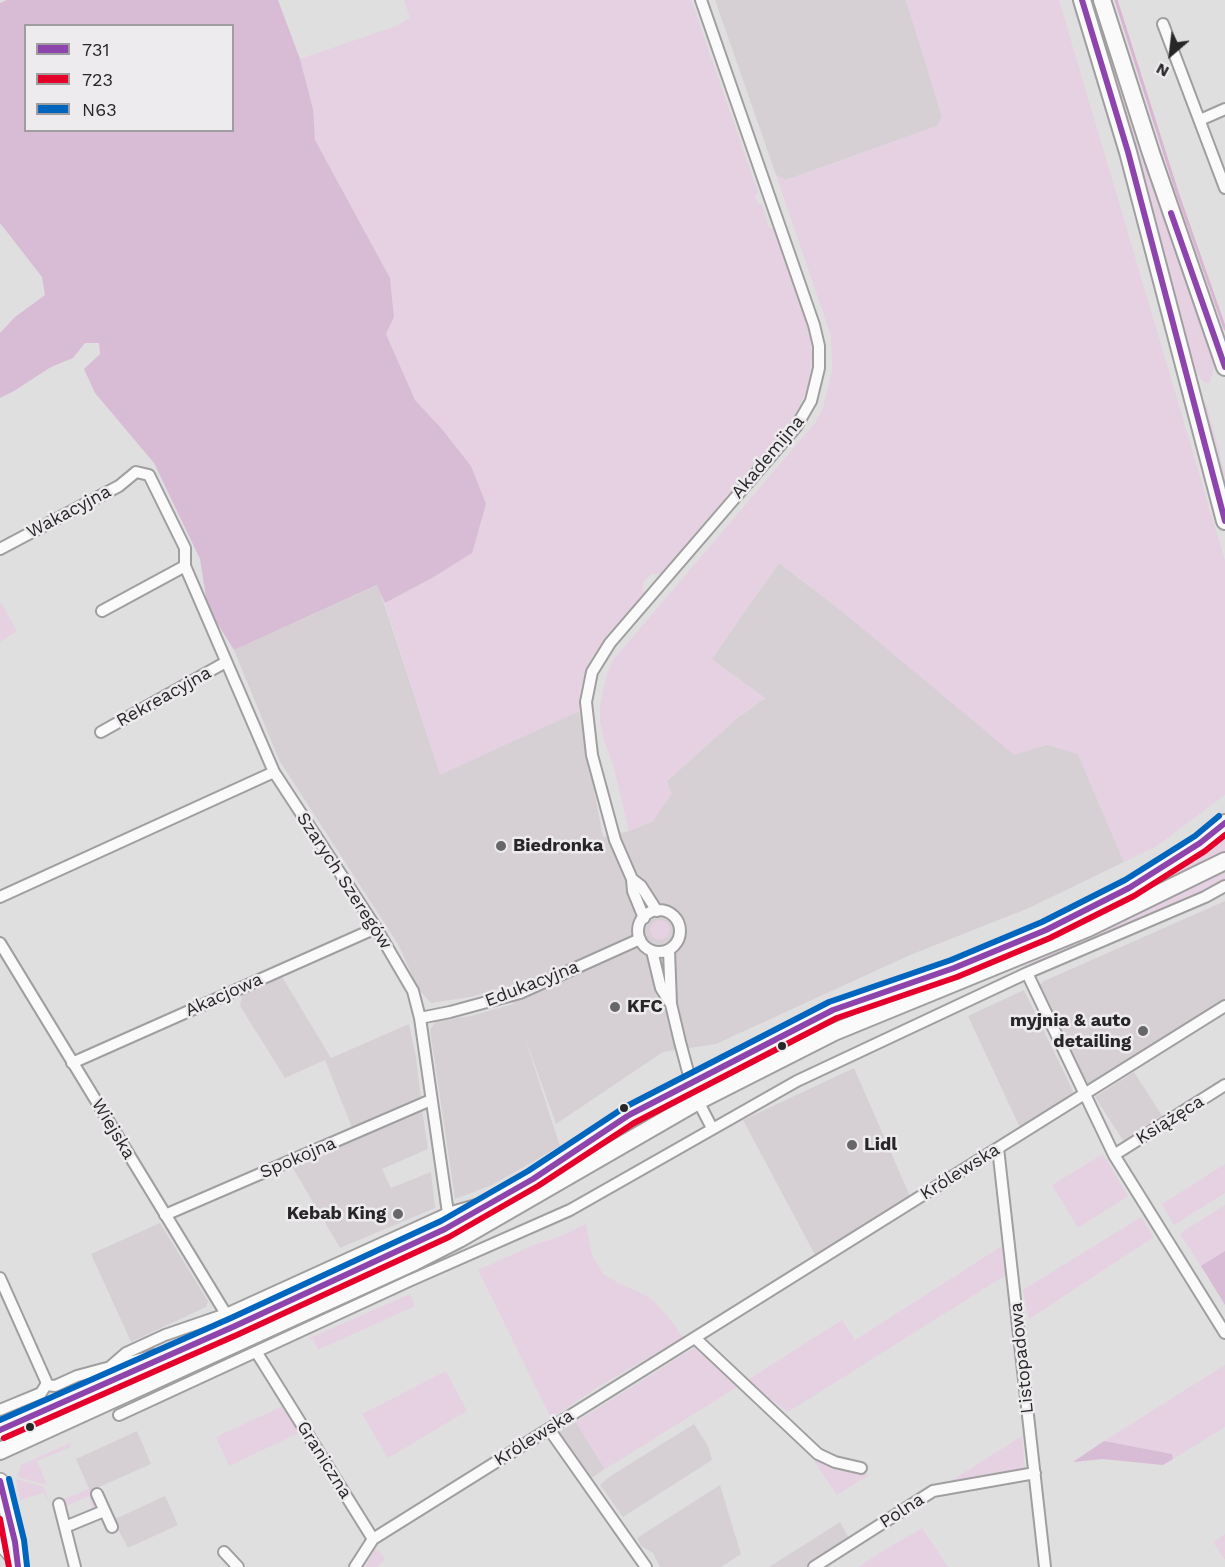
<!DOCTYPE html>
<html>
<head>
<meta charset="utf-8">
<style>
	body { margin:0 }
	#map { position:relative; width:1225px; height:1567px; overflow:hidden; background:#e0dfe0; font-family:"Work Sans",sans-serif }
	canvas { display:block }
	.legend { position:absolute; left:24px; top:24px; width:210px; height:108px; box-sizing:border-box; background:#eeebee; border:2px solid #9f9d9f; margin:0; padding:8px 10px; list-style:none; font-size:18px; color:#282728 }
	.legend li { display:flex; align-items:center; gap:12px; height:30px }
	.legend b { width:30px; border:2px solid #9f9d9f }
	.north { position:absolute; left:1141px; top:24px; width:60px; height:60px; -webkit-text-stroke:4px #eeebee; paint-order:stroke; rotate:208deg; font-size:16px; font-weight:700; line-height:24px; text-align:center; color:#282728 }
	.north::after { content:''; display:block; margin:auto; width:21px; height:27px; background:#282728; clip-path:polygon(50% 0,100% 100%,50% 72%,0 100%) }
</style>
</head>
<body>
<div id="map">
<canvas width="1225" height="1567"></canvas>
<ul class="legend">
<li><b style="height:8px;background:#8e44ad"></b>731</li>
<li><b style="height:8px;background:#e4002b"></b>723</li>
<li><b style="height:8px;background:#0065bd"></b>N63</li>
</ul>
<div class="north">N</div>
</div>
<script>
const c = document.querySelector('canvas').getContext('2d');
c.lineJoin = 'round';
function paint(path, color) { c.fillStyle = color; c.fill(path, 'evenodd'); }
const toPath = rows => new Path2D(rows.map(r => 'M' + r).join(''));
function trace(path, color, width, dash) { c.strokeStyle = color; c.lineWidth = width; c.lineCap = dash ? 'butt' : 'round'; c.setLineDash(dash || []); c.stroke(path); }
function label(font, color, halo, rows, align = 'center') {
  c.font = font + ' "Work Sans",sans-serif'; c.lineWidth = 5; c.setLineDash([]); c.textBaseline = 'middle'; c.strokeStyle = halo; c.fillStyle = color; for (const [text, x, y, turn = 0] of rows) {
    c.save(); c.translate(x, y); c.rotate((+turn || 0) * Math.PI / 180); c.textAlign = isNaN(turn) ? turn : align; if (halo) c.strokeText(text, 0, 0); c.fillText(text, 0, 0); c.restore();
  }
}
const built = toPath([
	[715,0,906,0,942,116,937,126,786,180,776,175],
	[779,563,839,609,1047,744,1078,754,1124,862,1029,908,910,955,716,1044,663,1052,556,1124,524,1035,560,1146,492,1185,455,1199,430,1030,436,1021,471,1016,513,1004,508,986,470,997,431,1003,419,990,398,944,279,760,234,650,378,585,440,774,579,711,603,837,629,831,653,821,667,781,735,720,765,698,711,659],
	[1225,901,1225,999,1092,1083,1088,1085,1083,1081,1038,986,1044,981],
	[281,975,331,1058,409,1024,416,1058,421,1098,352,1128,325,1060,285,1078,240,1006,243,991],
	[1024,990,1073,1091,1071,1096,1020,1128,968,1016],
	[854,1068,910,1196,815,1255,743,1120],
	[1134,1072,1163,1117,1124,1142,1095,1097],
	[422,1109,428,1149,382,1169,391,1188,431,1172,435,1208,340,1248,291,1165],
	[160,1223,208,1301,206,1307,131,1342,91,1254],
	[576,1422,605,1469,590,1479,558,1433],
	[694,1424,708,1446,712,1460,623,1517,600,1485,609,1477],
	[137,1431,151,1464,90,1491,76,1459],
	[720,1485,741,1554,721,1567,660,1567,653,1553,641,1546,637,1538],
	[165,1496,178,1525,128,1548,113,1520],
	[840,1522,850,1540,807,1567,769,1567]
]);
const green = toPath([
	[404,0,691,0,758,192,755,196,758,204,762,204,769,228,774,228,802,308,810,338,812,355,808,388,793,419,661,574,651,574,643,583,644,594,603,642,589,662,580,688,579,711,440,775,385,603,432,578,472,553,471,466,441,428,415,400,386,334,394,317,390,278,315,140,313,109,300,59,396,26,410,18],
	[906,0,1059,0,1225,561,1225,795,1157,846,1124,862,1078,754,1047,745,1014,755,839,609,779,563,712,659,765,698,735,720,667,781,672,794,653,821,629,831,614,768,604,740,600,720,600,708,606,677,613,660,815,423,823,408,832,371,831,336,776,175,787,180,937,126,942,116],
	[1085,0,1094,0,1128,111,1213,357,1214,368,1210,382,1205,383,1191,368],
	[1201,396,1207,406,1225,473,1225,496,1198,398],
	[0,601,17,631,0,642],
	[1225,832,1225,851,1078,925,731,1074,849,1013,1078,923,1134,894],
	[1225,872,1225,882,1034,968,1030,960,1184,892],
	'650 930a10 10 0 1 1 20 0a10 10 0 1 1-20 0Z',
	[1103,1154,1128,1196,1078,1228,1052,1185],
	[1225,1164,1225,1193,1174,1225,1162,1204],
	[1225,1205,1225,1251,1201,1266,1181,1236,1182,1232],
	[1141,1217,1154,1237,1029,1319,1023,1290],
	[586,1224,592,1255,603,1274,617,1282,651,1298,671,1320,683,1338,606,1382,551,1418,478,1270,534,1245,561,1236],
	[1002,1246,1006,1275,788,1412,746,1381,842,1320,855,1340],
	[410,1294,415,1306,318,1350,313,1339,310,1340,310,1338],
	[697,1346,739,1386,605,1469,576,1422],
	[1225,1365,1225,1427,1173,1459,1172,1454,1104,1441],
	[446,1371,467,1411,388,1458,362,1414],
	[285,1405,301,1432,229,1466,216,1437],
	[1022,1436,1025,1469,1023,1471,941,1487],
	[72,1442,70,1445,71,1447,37,1461,47,1485,17,1477,21,1465],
	[818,1458,834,1467,869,1475,837,1495,814,1461],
	[16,1479,44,1487,50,1503,44,1493,20,1500],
	[89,1489,95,1496,96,1503,93,1511,89,1496,67,1506,68,1510,65,1511,62,1500],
	[922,1528,948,1567,858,1567,881,1552],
	[1225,1534,1225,1560,1213,1542],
	[375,1549,380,1552,385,1560,377,1567,365,1567]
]);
const forest = toPath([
	[7,0,278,0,300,59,313,109,315,140,390,278,394,317,386,334,415,400,441,428,471,466,486,504,472,553,432,578,385,603,377,585,234,650,208,609,200,559,154,463,95,393,84,369,100,354,99,343,85,343,73,358,51,367,14,391,0,398,0,333,15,317,45,295,42,277,0,223,0,3],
	[26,26,232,26,232,130,26,130],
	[1225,1251,1225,1305,1201,1266],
	[1104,1441,1172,1454,1173,1459,1163,1465,1103,1459,1073,1462]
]);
const stream = toPath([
	[1116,0,1177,192,1225,329]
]);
const street = toPath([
	[1163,24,1225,188],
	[1200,120,1225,109],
	[0,549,119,486,136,472,149,475,185,548,185,566,274,772,376,928,413,991,420,1018,448,1213],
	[102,611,185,566],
	[101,732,226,662],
	[632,879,641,886,657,911],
	[0,897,274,772],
	'638 931a21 21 0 1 1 42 0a21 21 0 1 1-42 0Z',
	[644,918,633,891,632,879,615,840,592,755,586,702,592,672,610,643,796,427,811,401,819,368,819,346,814,325,701,0],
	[0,943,226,1314],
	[669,950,671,1004,680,1042,691,1083,698,1101,712,1128],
	[652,951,661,988,671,1004],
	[1027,973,1114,1155,1225,1333],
	[420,1018,450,1012,520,993,640,939],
	[72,1063,376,928],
	[998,1148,1045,1567],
	[1114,1155,1225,1085],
	[165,1215,431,1100],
	[0,1278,46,1381,46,1385],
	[695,1338,818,1454,835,1462,861,1468],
	[257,1353,373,1539],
	[111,1366,126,1353,165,1335,226,1314,448,1213,476,1205],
	[46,1385,55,1386,77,1376,155,1355],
	[0,1410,41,1393,46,1385],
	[119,1415,409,1281,570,1210,797,1081,1027,973,1205,897,1225,886],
	[549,1429,646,1567],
	[97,1494,112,1527],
	[59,1504,75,1567],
	[65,1527,104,1511],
	[224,1552,238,1567],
	[355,1567,373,1539,1225,1006],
	[814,1567,933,1491,1035,1473]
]);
const secondary = toPath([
	[0,1481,15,1542,18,1567],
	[0,1542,16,1560]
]);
const primary = toPath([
	[1082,0,1128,152,1225,521],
	[1102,0,1151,153,1225,367],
	[0,1430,235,1326,445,1229,533,1179,629,1115,691,1083,833,1010,954,968,1046,930,1129,888,1200,843,1225,823],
	[0,1451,414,1262,459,1239,698,1101,834,1032,1088,928,1225,861]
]);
const bus1 = toPath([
	[1082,0,1128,152,1225,521],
	[1171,213,1225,367],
	[0,1430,235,1326,445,1229,533,1179,629,1115,833,1010,954,968,1046,930,1129,888,1200,843,1225,823],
	[0,1481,15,1542,18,1567]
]);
const bus2 = toPath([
	[4,1438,239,1334,449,1237,538,1186,634,1123,837,1018,957,977,1050,938,1134,896,1205,851,1225,835],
	[0,1519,9,1567]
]);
const bus3 = toPath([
	[0,1420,231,1318,441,1221,528,1171,625,1107,829,1002,951,960,1042,922,1125,880,1195,836,1219,816],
	[9,1479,24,1540,27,1566]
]);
const markers = [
	[501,846,6,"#686768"],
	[615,1007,6,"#686768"],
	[1143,1031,6,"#686768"],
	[782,1046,5,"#282728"],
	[624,1108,5,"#282728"],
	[852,1145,6,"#686768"],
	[398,1214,6,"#686768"],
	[30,1427,5,"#282728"]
];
const streetNames = [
	["Akademijna",768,457,-50],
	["Wakacyjna",69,512,-28],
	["Rekreacyjna",164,697,-29],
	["Szarych Szeregów",344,881,57],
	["Edukacyjna",532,984,-21],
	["Akacjowa",224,995,-24],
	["Książęca",1170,1120,-32],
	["Wiejska",113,1129,59],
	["Spokojna",298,1158,-23],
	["Królewska",960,1172,-32],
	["Listopadowa",1022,1358,-96],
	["Królewska",534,1438,-32],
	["Graniczna",324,1460,58],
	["Polna",902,1511,-33]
];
const poiNames = [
	["Biedronka",513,846],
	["KFC",627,1007],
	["myjnia & auto",1131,1021,"right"],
	["detailing",1131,1042,"right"],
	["Lidl",864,1145],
	["Kebab King",386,1214,"right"]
];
paint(built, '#d6d0d5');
paint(green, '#e5d1e2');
paint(forest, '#d8bbd4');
trace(stream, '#d9b4d3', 3);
trace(street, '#a09fa0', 14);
trace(secondary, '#a09fa0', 18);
trace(primary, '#a09fa0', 20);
trace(street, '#fafafa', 10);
trace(secondary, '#fafafa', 15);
trace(primary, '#fafafa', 16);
trace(bus1, '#8e44ad', 6);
trace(bus2, '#e4002b', 6);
trace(bus3, '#0065bd', 6);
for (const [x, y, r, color] of markers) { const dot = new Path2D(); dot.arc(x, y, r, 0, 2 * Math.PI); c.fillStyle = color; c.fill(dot); trace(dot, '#eeebee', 2); }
label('18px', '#282728', '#eeebee', streetNames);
label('bold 18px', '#282728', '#eeebee', poiNames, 'left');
</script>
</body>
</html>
